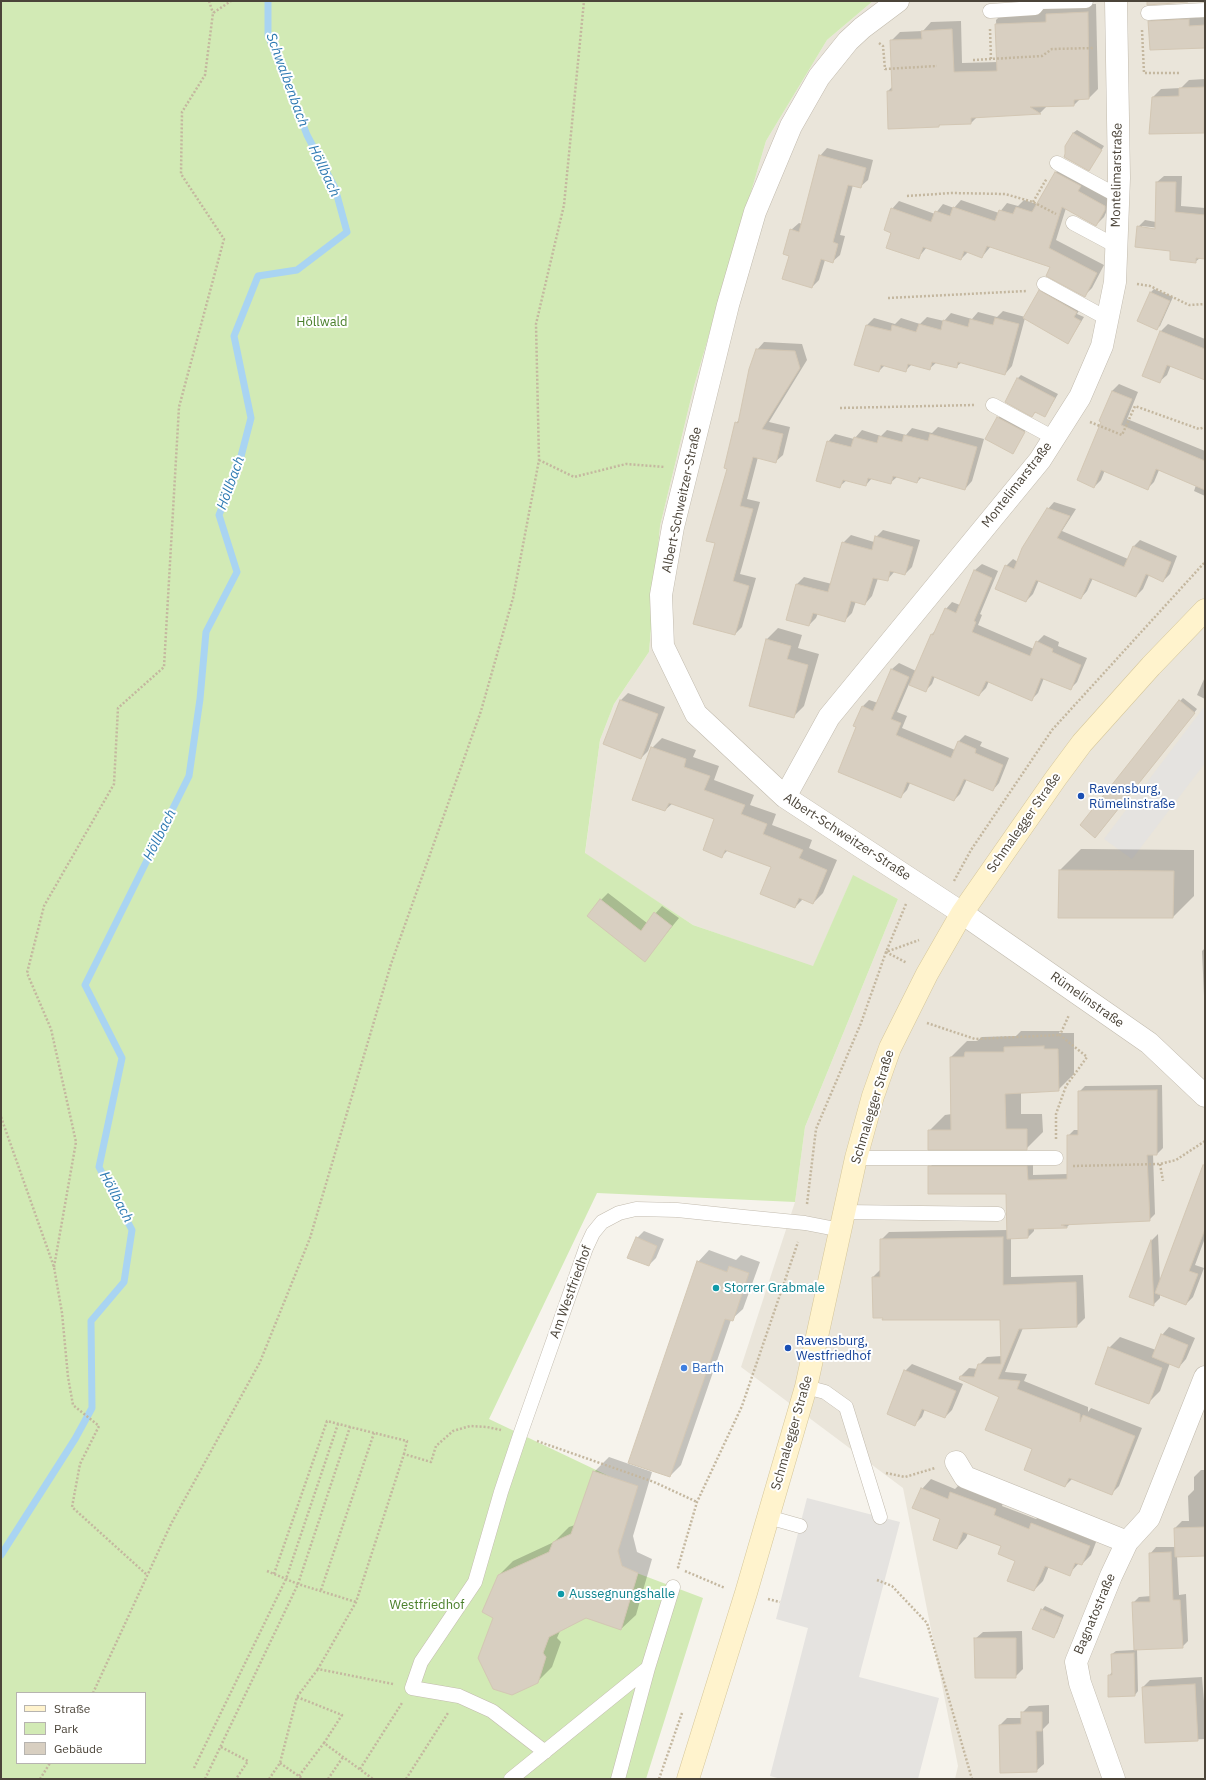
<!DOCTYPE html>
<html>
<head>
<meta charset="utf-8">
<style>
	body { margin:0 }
	#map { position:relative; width:1206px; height:1780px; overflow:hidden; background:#f6f3ec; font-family:"IBM Plex Sans",sans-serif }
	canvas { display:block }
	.frame { position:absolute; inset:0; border:2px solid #4b4439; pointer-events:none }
	.legend { position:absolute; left:16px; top:1692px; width:130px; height:72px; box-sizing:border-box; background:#fff; border:1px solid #b7b4b0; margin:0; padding:5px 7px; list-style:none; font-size:12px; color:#4b4439 }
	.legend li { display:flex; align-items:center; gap:8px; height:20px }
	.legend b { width:20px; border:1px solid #b7b4b0 }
</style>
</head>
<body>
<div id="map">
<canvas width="1206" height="1780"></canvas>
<div class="frame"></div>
<ul class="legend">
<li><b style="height:5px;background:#fff3cd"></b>Straße</li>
<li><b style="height:11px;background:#d2eab5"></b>Park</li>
<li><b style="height:11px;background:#d8cfc1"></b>Gebäude</li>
</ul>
</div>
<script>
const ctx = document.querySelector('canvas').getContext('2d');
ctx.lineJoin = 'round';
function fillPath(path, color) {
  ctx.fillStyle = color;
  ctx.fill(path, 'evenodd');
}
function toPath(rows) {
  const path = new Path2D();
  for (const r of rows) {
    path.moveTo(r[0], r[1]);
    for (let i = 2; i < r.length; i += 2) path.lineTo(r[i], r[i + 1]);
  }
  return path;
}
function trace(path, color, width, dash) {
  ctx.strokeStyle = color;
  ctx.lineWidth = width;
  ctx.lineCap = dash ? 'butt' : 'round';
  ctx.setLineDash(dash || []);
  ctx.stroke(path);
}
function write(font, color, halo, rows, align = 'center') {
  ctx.font = font + ' "IBM Plex Sans",sans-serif';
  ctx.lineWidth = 4;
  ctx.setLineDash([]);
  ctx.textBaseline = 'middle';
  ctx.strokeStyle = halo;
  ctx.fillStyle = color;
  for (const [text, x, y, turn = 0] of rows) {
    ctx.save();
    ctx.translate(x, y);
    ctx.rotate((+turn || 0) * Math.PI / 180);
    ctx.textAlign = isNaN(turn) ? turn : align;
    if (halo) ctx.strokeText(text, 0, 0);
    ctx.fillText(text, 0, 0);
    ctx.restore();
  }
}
fillPath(toPath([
	[873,1,1205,1,1205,1779,955,1779,958,1766,903,1488,741,1367,795,1202,805,1127,898,899,853,876,813,967,693,925,585,854,600,740,614,704,649,652,660,526,694,386,766,141,827,40]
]), '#eae5da');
fillPath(toPath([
	[1,1,873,1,827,40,766,141,694,386,660,526,649,652,614,704,600,740,585,853,693,925,813,966,853,875,898,899,805,1127,795,1202,597,1193,489,1419,636,1489,613,1564,703,1598,646,1779,1,1779],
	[17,1693,145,1693,145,1763,17,1763]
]), '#d2eab5');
fillPath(toPath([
	[1204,707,1205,763,1132,859,1104,839],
	[807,1498,900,1522,859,1677,939,1698,918,1779,781,1779,770,1776,808,1628,776,1619]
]), '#e5e3e0');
fillPath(toPath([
	[1076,4,1096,4,1098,89,1089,98,1081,98,1074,105,1047,106,1040,113,977,117,971,123,941,124,939,126,888,91,893,86,891,41,900,32,923,31,931,22,961,21,962,63,998,62,996,20,1005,11],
	[1197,11,1197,18,1205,17,1205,47,1149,22,1158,13],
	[1205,79,1205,130,1203,132,1153,97,1161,89,1181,88,1189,80],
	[1077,130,1104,146,1089,170,1073,133],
	[827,148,873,160,868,180,860,187,853,185,840,235,845,236,840,255,832,262,825,260,819,280,812,287,790,255,791,230,799,223,802,224,820,156],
	[1063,165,1112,199,1104,217,1096,225,1066,208,1056,240,1104,265,1092,288,1085,295,1052,267,991,246,982,257,968,252,961,259,927,247,918,258,892,232,892,209,899,201,935,214,943,204,954,208,961,200,999,213,1007,203,1018,206,1024,200,1037,204,1056,172],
	[1164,176,1182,176,1181,206,1205,208,1205,258,1200,258,1195,262,1172,250,1138,227,1145,220,1156,222,1157,182],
	[1142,226,1160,228,1160,230,1142,228],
	[1043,288,1080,308,1077,314,1084,317,1068,343,1025,318,1012,366,1005,374,962,362,956,367,937,362,929,369,912,364,905,371,885,365,879,371,856,365,867,325,874,318,895,324,901,318,920,324,927,317,944,321,951,313,972,319,978,312,997,317,1003,311,1025,317],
	[1154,289,1173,297,1160,326,1156,329,1138,320,1151,292],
	[1168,324,1205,339,1205,379,1171,365,1167,375,1159,382,1143,375,1161,331],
	[764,342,802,344,807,360,769,422,790,427,783,455,775,462,758,457,747,499,760,502,740,574,756,578,742,627,735,634,716,542,736,423,740,419,757,350],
	[1021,375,1058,394,1045,416,1036,412,1032,415,1018,378],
	[1119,384,1138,392,1127,419,1205,451,1205,496,1194,491,1196,485,1159,470,1154,482,1148,488,1105,470,1101,480,1094,487,1102,422,1112,391],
	[1001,414,1027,428,1013,453,987,439],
	[938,427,984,439,972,481,965,489,922,477,917,482,897,477,890,483,872,478,866,485,847,480,840,486,828,442,835,434,854,439,862,430,881,436,887,430,906,435,912,428,932,433],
	[1054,502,1076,509,1062,531,1128,559,1133,547,1140,540,1177,556,1170,574,1163,581,1149,575,1143,589,1136,596,1093,578,1087,591,1081,598,1039,580,1033,594,1026,601,1006,566,1013,559,1018,562,1048,509],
	[883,530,920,540,912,567,905,574,895,571,887,580,878,578,872,596,865,604,856,601,852,613,845,620,818,613,816,618,809,625,787,619,797,584,804,577,832,584,843,543,851,535,874,542,876,537],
	[982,564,998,571,980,614,982,615,978,625,1034,649,1037,642,1044,635,1059,642,1058,646,1087,658,1077,682,1070,689,1044,678,1038,693,1031,700,989,681,986,688,979,695,935,676,932,684,925,691,909,684,897,712,907,716,902,728,955,750,958,742,965,735,982,742,980,746,1009,758,999,783,993,790,967,779,960,794,954,800,910,783,907,790,901,796,858,727,854,725,863,706,869,700,878,703,892,669,899,663,916,671,931,635,936,630,946,609,952,602,960,605,975,570],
	[778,628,802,635,798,648,819,654,804,706,793,717,750,705,767,639],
	[1205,677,1205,699,1197,695],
	[628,693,665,707,648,751,641,758,604,744,621,700],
	[1183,698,1197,709,1099,833,1180,701],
	[662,738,696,750,693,757,719,766,714,780,754,795,750,805,776,814,772,825,812,840,809,848,837,860,823,893,813,903,803,899,795,907,772,867,728,850,722,856,715,818,673,803,665,810,652,748],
	[1081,849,1194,850,1194,896,1173,917,1060,870],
	[608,893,647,923,662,906,679,918,645,960,601,900],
	[1205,948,1205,996,1204,996,1202,951],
	[1021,1031,1060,1031,1059,1033,1074,1033,1074,1074,1058,1090,1021,1092,1021,1114,1042,1114,1043,1132,1027,1148,929,1131,945,1115,952,1114,951,1057,967,1041,977,1041,982,1037,1016,1036],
	[1162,1085,1163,1148,1157,1154,1153,1154,1155,1214,1149,1220,1071,1223,1067,1227,1034,1228,1034,1231,1028,1237,1011,1238,1011,1277,1083,1275,1085,1318,1077,1326,1023,1328,1005,1372,1027,1374,1024,1381,1088,1407,1088,1412,1091,1408,1142,1428,1119,1486,1111,1494,1073,1478,1065,1486,1034,1448,1001,1396,961,1376,969,1368,978,1369,979,1365,987,1357,1002,1356,1001,1319,873,1277,881,1269,881,1240,889,1232,1008,1230,1007,1193,930,1167,936,1161,1033,1161,1033,1175,1068,1174,1068,1136,1074,1130,1079,1130,1079,1092,1085,1086],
	[1205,1171,1205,1238,1195,1265,1204,1268,1193,1297,1186,1304,1160,1294,1160,1298,1153,1305,1130,1297,1151,1241,1158,1234,1160,1283],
	[644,1231,664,1239,656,1258,649,1265,637,1238],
	[709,1250,736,1260,741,1255,760,1262,743,1309,731,1320,681,1465,670,1476,698,1262],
	[1169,1327,1195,1338,1186,1359,1179,1367,1170,1363,1160,1391,1149,1402,1109,1348,1120,1337,1156,1350,1162,1335],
	[912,1364,963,1384,952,1410,945,1417,925,1409,922,1417,915,1424,905,1371],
	[1205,1453,1205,1555,1177,1556,1179,1595,1186,1594,1188,1641,1182,1647,1137,1649,1138,1691,1135,1695,1109,1696,1109,1676,1112,1672,1112,1654,1116,1651,1135,1650,1133,1603,1139,1597,1151,1596,1150,1554,1156,1547,1176,1547,1175,1528,1182,1521,1189,1521,1188,1496,1194,1490,1194,1477,1201,1470,1205,1470],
	[609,1457,652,1472,633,1536,637,1552,652,1559,636,1615,621,1629,586,1617,560,1631,557,1638,561,1642,552,1667,537,1682,494,1618,498,1576,513,1561,554,1542,569,1527,575,1525,594,1472],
	[931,1479,955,1489,960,1484,1004,1500,1002,1506,1036,1519,1041,1514,1098,1537,1091,1555,1082,1564,1079,1563,1069,1574,1049,1566,1043,1581,1034,1590,1017,1560,1002,1546,968,1533,966,1538,957,1548,942,1518,922,1489],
	[1045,1606,1064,1615,1057,1633,1053,1636,1042,1610],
	[1022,1631,1023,1669,1015,1677,975,1639,983,1632],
	[1202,1677,1204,1701,1205,1701,1205,1739,1146,1742,1143,1687,1150,1680],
	[1049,1705,1049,1723,1043,1729,1044,1764,1036,1771,1000,1725,1007,1718,1022,1718,1022,1713,1029,1706]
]), '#0003');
trace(toPath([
	[1,1555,75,1439,92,1408,91,1321,124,1282,132,1230,99,1167,122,1058,85,985,189,776,200,699,206,632,237,572,219,515,239,464,251,418,234,336,258,276,297,270,347,232,335,188,307,135,268,35,268,1]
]), '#a9d4f2', 7);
const building = toPath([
	[1147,1,1188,1,1188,2,1147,5,1147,1],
	[1088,12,1089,99,1074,100,1074,106,1030,107,1041,114,971,118,971,124,939,125,939,127,888,129,887,91,892,91,890,40,922,39,921,31,952,29,954,72,997,71,995,24,1046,22,1046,14,1088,12],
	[1189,19,1189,26,1205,25,1205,48,1150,50,1148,21,1189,19],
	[1205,87,1204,133,1149,134,1152,97,1179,96,1179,88,1205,87],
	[1073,133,1102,150,1089,171,1064,157,1065,154,1065,146,1073,133],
	[819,155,866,168,861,188,848,185,833,242,838,244,833,263,821,259,812,288,782,279,789,256,783,254,790,229,799,232,819,155],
	[1055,172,1081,186,1078,191,1105,206,1105,210,1096,226,1062,207,1049,248,1097,273,1085,297,1046,276,1050,267,987,246,982,258,964,251,961,260,923,247,919,259,886,248,891,233,884,230,891,208,931,222,935,211,950,216,953,207,995,221,999,210,1013,214,1016,207,1032,212,1055,172],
	[1156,182,1176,182,1175,212,1205,215,1205,259,1196,258,1196,263,1170,260,1170,251,1135,247,1137,226,1155,229,1156,182],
	[1039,290,1077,312,1074,317,1081,321,1068,344,1023,318,1039,290],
	[1150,292,1170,301,1157,330,1137,321,1150,292],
	[995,318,1019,324,1005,375,958,362,957,368,932,362,930,370,908,364,906,372,881,365,879,372,854,365,866,325,891,331,892,325,916,332,919,324,941,330,943,320,968,327,970,319,993,325,995,318],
	[1160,331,1205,349,1205,380,1167,365,1160,383,1142,376,1160,331],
	[756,349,795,351,800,368,762,429,783,434,776,463,753,457,740,506,753,509,733,581,749,586,735,635,693,624,715,543,706,541,727,469,724,468,735,422,738,423,749,369,756,349],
	[1017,378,1055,398,1045,417,1035,412,1032,417,1005,402,1017,378],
	[1112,391,1132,399,1121,425,1205,461,1205,490,1156,469,1148,490,1101,470,1094,488,1077,480,1101,422,1099,421,1112,391],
	[997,417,1025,432,1013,454,985,439,997,417],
	[930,434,977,447,965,490,919,477,917,483,893,476,891,484,868,478,866,486,843,480,840,488,816,481,827,441,851,447,854,437,877,443,879,436,902,442,904,435,928,441,930,434],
	[1047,508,1070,516,1057,538,1124,567,1133,546,1171,562,1163,582,1146,574,1136,597,1090,578,1081,599,1036,580,1026,602,995,589,1005,565,1014,569,1022,548,1047,508],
	[875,536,913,547,905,575,890,571,888,581,873,578,865,605,851,601,845,622,813,613,809,626,786,620,796,584,828,592,842,542,872,550,875,536],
	[974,570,992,578,974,621,976,622,972,632,1030,656,1036,641,1053,649,1052,652,1081,665,1071,690,1041,678,1032,701,986,681,979,696,932,676,926,692,909,685,931,634,933,635,945,608,956,613,974,570],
	[766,639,791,646,787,659,808,665,794,718,749,706,766,639],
	[891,669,909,677,891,719,901,723,896,735,951,758,958,741,976,749,975,753,1003,765,993,791,964,779,954,801,907,782,901,798,838,772,856,727,853,726,862,706,873,711,891,669],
	[620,700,658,714,641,759,603,744,620,700],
	[1179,700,1195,713,1095,838,1080,825,1179,700],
	[651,747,686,759,684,767,710,776,704,790,745,805,741,814,767,824,763,834,803,850,799,858,827,870,813,904,799,898,795,908,760,894,771,867,725,850,722,858,703,850,714,819,669,803,665,811,632,800,651,747],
	[1059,870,1174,871,1173,918,1058,918,1059,870],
	[600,899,641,931,654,912,672,926,645,962,587,916,600,899],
	[1044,1046,1044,1049,1058,1049,1059,1091,1005,1094,1006,1129,1027,1129,1027,1150,928,1150,928,1130,951,1130,950,1057,964,1057,965,1052,1004,1052,1004,1047,1044,1046],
	[1157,1090,1157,1155,1147,1155,1150,1221,1061,1225,1067,1227,1067,1228,1028,1229,1028,1238,1007,1239,1006,1194,928,1194,928,1166,1027,1166,1028,1180,1067,1179,1067,1135,1078,1135,1078,1091,1157,1090],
	[1203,1165,1205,1165,1205,1229,1189,1271,1198,1274,1186,1305,1155,1293,1203,1165],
	[636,1237,657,1246,649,1266,627,1258,636,1237],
	[1003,1237,1003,1285,1076,1282,1077,1327,1019,1329,998,1379,1020,1381,1017,1389,1080,1414,1080,1422,1083,1415,1135,1436,1112,1495,1069,1478,1065,1487,1024,1470,1032,1449,985,1430,999,1397,959,1379,960,1376,974,1377,978,1364,1001,1364,1000,1320,882,1320,883,1318,873,1318,872,1277,880,1277,880,1239,1003,1237],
	[1151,1240,1154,1306,1129,1297,1151,1240],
	[697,1261,727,1272,729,1266,749,1273,733,1321,725,1319,670,1477,628,1463,697,1261],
	[1161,1334,1188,1345,1179,1368,1152,1357,1161,1334],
	[1108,1347,1162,1368,1149,1404,1095,1384,1108,1347],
	[904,1370,956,1391,945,1418,922,1409,915,1426,887,1414,904,1370],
	[593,1471,638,1486,618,1551,622,1566,638,1573,621,1630,586,1618,549,1637,543,1653,546,1657,538,1683,512,1695,493,1689,478,1658,493,1618,482,1612,498,1575,549,1552,553,1542,571,1534,593,1471],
	[921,1488,948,1499,950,1492,996,1509,994,1515,1029,1529,1031,1523,1090,1546,1082,1565,1075,1563,1070,1576,1045,1566,1034,1591,1007,1581,1015,1561,998,1554,1001,1546,963,1532,957,1549,933,1540,940,1519,912,1508,921,1488],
	[1205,1527,1205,1556,1175,1557,1174,1528,1205,1527],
	[1171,1552,1173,1600,1180,1600,1183,1648,1134,1650,1132,1602,1150,1602,1149,1553,1171,1552],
	[1041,1609,1062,1618,1054,1638,1032,1629,1041,1609],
	[974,1638,1016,1638,1016,1678,975,1678,974,1638],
	[1134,1653,1135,1696,1108,1697,1108,1675,1112,1675,1111,1654,1134,1653],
	[1195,1684,1198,1741,1145,1743,1142,1687,1195,1684],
	[1021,1712,1042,1712,1042,1731,1036,1731,1037,1772,1000,1773,999,1725,1021,1724,1021,1712]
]);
fillPath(building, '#d8cfc1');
trace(building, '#d3c7b4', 1);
const lane = toPath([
	[990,11,1035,8,1040,2,1086,1],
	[1148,13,1205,10],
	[1057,163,1118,196],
	[1073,223,1116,246],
	[1044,284,1108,319],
	[993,405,1054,438],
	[856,1158,1056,1158],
	[844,1212,998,1214],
	[806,1387,825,1392,846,1407,880,1517],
	[768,1517,800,1526],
	[545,1752,492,1711,459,1696,412,1688,421,1662,475,1582,501,1492,520,1435,586,1248,593,1233,602,1222,619,1213,636,1209,677,1210,744,1217,805,1223,841,1230],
	[511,1779,648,1668],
	[618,1779,648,1668,673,1587]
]);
const street = toPath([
	[898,1,862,28,848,41,819,77,791,126,755,212,728,305,673,527,661,595,663,646,696,714,785,797,962,913,1149,1043,1205,1096],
	[785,797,829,717,1040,460,1080,397,1102,346,1115,282,1119,178,1116,1],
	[956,1462,965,1477,1127,1542,1149,1518,1205,1377],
	[1114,1779,1080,1683,1076,1662,1111,1576,1127,1542]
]);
const secondary = toPath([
	[688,1779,746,1593,806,1387,856,1158,873,1096,890,1048,927,974,962,913,1056,778,1082,743,1151,666,1205,610]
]);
trace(lane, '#c2bbae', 15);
trace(street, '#c2bbae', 23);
trace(secondary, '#d6c79b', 23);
trace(toPath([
	[209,1,213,13],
	[990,29,991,59],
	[1142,30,1144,73,1180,73],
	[879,43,883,46,885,69,937,66],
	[973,60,1042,56,1052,49,1094,48],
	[907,196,952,193,1005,194,1033,202,1056,214],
	[1033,202,1047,178],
	[1137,284,1150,286,1189,305,1205,304],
	[888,298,1027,291],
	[840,408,974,405],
	[1090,422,1122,435,1135,406,1199,429,1205,427],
	[539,460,574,477,626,464,665,467],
	[954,881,971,850,1052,730,1205,562],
	[906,904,886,952,907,963],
	[927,1023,975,1039,1060,1035],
	[1,1117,54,1267,62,1313,68,1377,73,1405,99,1426,80,1464,72,1507,146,1574],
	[1056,1139,1056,1114,1066,1086,1087,1057,1060,1035,1069,1015],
	[1160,1164,1163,1181],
	[1073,1166,1160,1164,1176,1160,1205,1141],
	[807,1204,816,1129,861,1023,886,952,919,940],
	[54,1267,76,1142,51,1029,27,973,44,906,114,784,118,708,164,667,179,407,224,239,181,174,182,112,205,75,213,13,231,1],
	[537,1441,654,1482,697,1502],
	[886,1473,905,1477,935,1468],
	[679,1568,678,1567,697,1502,742,1406,798,1242],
	[267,1571,298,1584,356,1602],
	[685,1571,725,1588],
	[274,1574,327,1421,350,1427],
	[877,1580,892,1586,927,1623,972,1779],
	[321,1590,374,1433],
	[768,1599,780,1602],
	[393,1684,318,1669,356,1602,404,1454,431,1462,436,1446,453,1431,470,1426,487,1427,501,1430],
	[93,1693,171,1524,260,1362,310,1238,391,964,481,711,513,598,539,460,536,324,564,205,584,1],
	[297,1697,342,1715,324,1743,373,1779],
	[221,1747,248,1761,236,1779],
	[280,1763,303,1779],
	[194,1768,286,1579,338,1424],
	[360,1769,402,1703],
	[299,1776,324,1743],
	[40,1779,50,1763],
	[205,1779,298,1584,350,1427,407,1441,404,1454],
	[269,1779,280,1763,297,1697,318,1669],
	[328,1779,343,1757],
	[406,1779,448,1713],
	[659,1779,682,1713]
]), '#c4b79f', 2.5, [2, 2]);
trace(lane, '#fff', 14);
trace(street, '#fff', 22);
trace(secondary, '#fff3cd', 22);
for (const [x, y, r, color] of [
	[1081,796,4,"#1a4fb4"],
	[716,1288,4,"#0f9aa8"],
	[788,1348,4,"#1a4fb4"],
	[684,1368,4,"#3f7fe0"],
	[561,1594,4,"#0f9aa8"]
]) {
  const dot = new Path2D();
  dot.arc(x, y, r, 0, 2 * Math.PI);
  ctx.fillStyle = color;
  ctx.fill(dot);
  trace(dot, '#fff', 1.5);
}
write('13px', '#4b4439', '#fff', [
	["Montelimarstraße",1117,175,-89],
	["Montelimarstraße",1017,485,-52],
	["Albert-Schweitzer-Straße",682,500,-78],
	["Schmalegger Straße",1024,823,-55],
	["Albert-Schweitzer-Straße",847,837,33],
	["Rümelinstraße",1087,1000,35],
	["Schmalegger Straße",873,1107,-73],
	["Am Westfriedhof",571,1292,-70],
	["Schmalegger Straße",792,1433,-74],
	["Bagnatostraße",1095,1614,-67]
]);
write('13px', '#4a7f2a', '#fff', [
	["Höllwald",322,322],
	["Westfriedhof",427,1605]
]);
write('13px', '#164399', '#fff', [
	["Ravensburg,",1089,789],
	["Rümelinstraße",1089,804],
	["Ravensburg,",796,1341],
	["Westfriedhof",796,1356]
], 'left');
write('13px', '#0d838f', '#fff', [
	["Storrer Grabmale",724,1288],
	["Aussegnungshalle",569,1594]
], 'left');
write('13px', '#366cbe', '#fff', [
	["Barth",692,1368]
], 'left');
write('italic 14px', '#2e7ab2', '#fff', [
	["Schwalbenbach",287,80,70],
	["Höllbach",324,171,65],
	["Höllbach",231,483,-70],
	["Höllbach",160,835,-63],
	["Höllbach",116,1197,62]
]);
</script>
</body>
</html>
